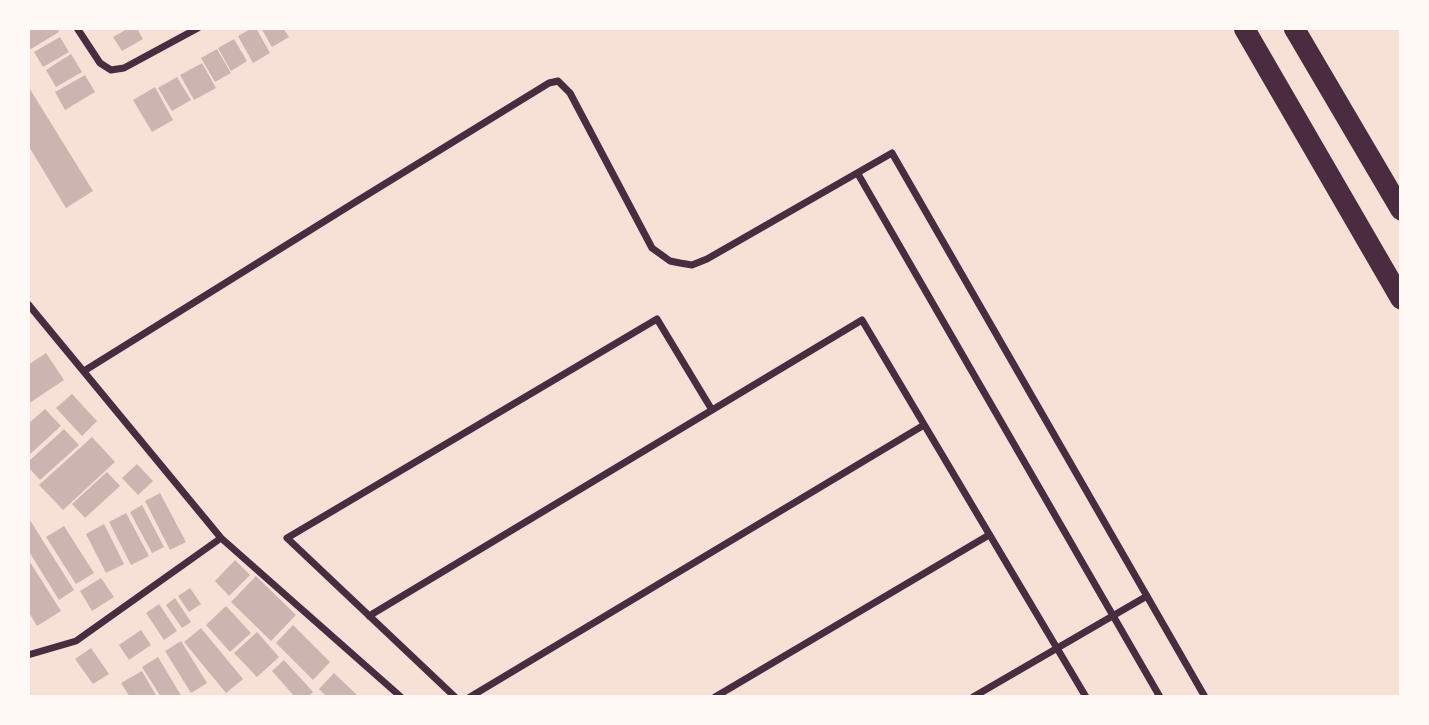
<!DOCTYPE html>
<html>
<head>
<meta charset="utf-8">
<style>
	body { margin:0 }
	#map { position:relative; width:1429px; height:725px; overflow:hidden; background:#f7e1d7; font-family:"Source Serif 4",serif }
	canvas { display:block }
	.frame { position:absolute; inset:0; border:30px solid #fffaf5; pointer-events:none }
</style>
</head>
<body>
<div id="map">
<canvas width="1429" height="725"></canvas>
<div class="frame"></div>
</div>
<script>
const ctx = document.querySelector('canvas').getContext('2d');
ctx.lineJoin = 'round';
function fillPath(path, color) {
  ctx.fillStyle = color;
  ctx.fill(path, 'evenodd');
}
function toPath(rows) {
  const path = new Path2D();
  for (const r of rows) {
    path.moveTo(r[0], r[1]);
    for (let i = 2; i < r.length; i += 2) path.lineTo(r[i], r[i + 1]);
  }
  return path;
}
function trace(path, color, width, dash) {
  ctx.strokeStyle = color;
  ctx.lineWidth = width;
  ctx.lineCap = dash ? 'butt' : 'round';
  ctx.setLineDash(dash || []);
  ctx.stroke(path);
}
fillPath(toPath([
	[28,28,57,28,59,32,31,49,28,44],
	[129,28,137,28,143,39,122,51,113,37],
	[252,28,256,28,270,53,253,63,238,36],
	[261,28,283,28,289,37,272,47],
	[60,37,69,52,43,67,34,52],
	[234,39,247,61,231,71,218,48],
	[217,49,231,73,215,82,201,58],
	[71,54,82,72,56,87,46,70],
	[202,63,216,88,194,100,180,75],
	[85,75,95,92,65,110,55,92],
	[177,77,191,100,172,111,158,88],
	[28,86,93,191,66,208,28,145],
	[155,87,173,120,152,132,133,100],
	[46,353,64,380,28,404,28,365],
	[72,394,97,421,82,436,56,408],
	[45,409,61,426,28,456,28,424],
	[64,429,79,445,40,480,28,467,28,462],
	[92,437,115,462,63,510,39,485],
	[137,464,153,481,138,495,122,478],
	[107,472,120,486,85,518,72,504],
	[160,493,186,542,170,550,145,501],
	[142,505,164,547,152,553,130,512],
	[126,513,149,556,131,565,109,522],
	[28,517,74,590,59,600,28,550],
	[104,524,124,564,106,573,86,534],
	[64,526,94,573,76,584,46,537],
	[28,559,61,611,37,626,28,611],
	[235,560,250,575,229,596,215,581],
	[256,576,296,615,271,641,231,602],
	[101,578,114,597,92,611,80,591],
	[190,588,201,604,189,612,178,596],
	[175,598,191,622,182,628,166,605],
	[159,604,177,631,164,640,146,613],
	[226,606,251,633,230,652,206,625],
	[293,625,330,662,313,680,276,643],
	[201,628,243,679,226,693,184,642],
	[141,630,151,645,129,660,119,645],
	[257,632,279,657,257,677,234,653],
	[181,641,207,683,191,693,165,651],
	[91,648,109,674,93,684,75,659],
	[158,657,182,697,161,697,142,667],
	[284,660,313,692,308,697,295,697,272,671],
	[142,671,157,697,130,697,121,683],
	[334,673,359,697,327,697,319,689]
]), '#ccb4b1');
trace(toPath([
	[77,28,100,63,111,70,124,68,198,28],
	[858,174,1160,697],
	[28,304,221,538,76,641,28,655],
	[84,371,357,201,549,83,558,81,570,93,652,248,670,261,680,263,692,265,707,259,892,153,1205,697],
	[221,538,401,697],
	[369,616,862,320,1086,697],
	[455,697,287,538,657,319,712,410],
	[470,697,924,425],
	[715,697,989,535],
	[973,697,1147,596]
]), '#4a2c40', 7);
trace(toPath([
	[1244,28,1401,299],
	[1294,28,1401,210]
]), '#4a2c40', 21);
</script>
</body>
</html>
